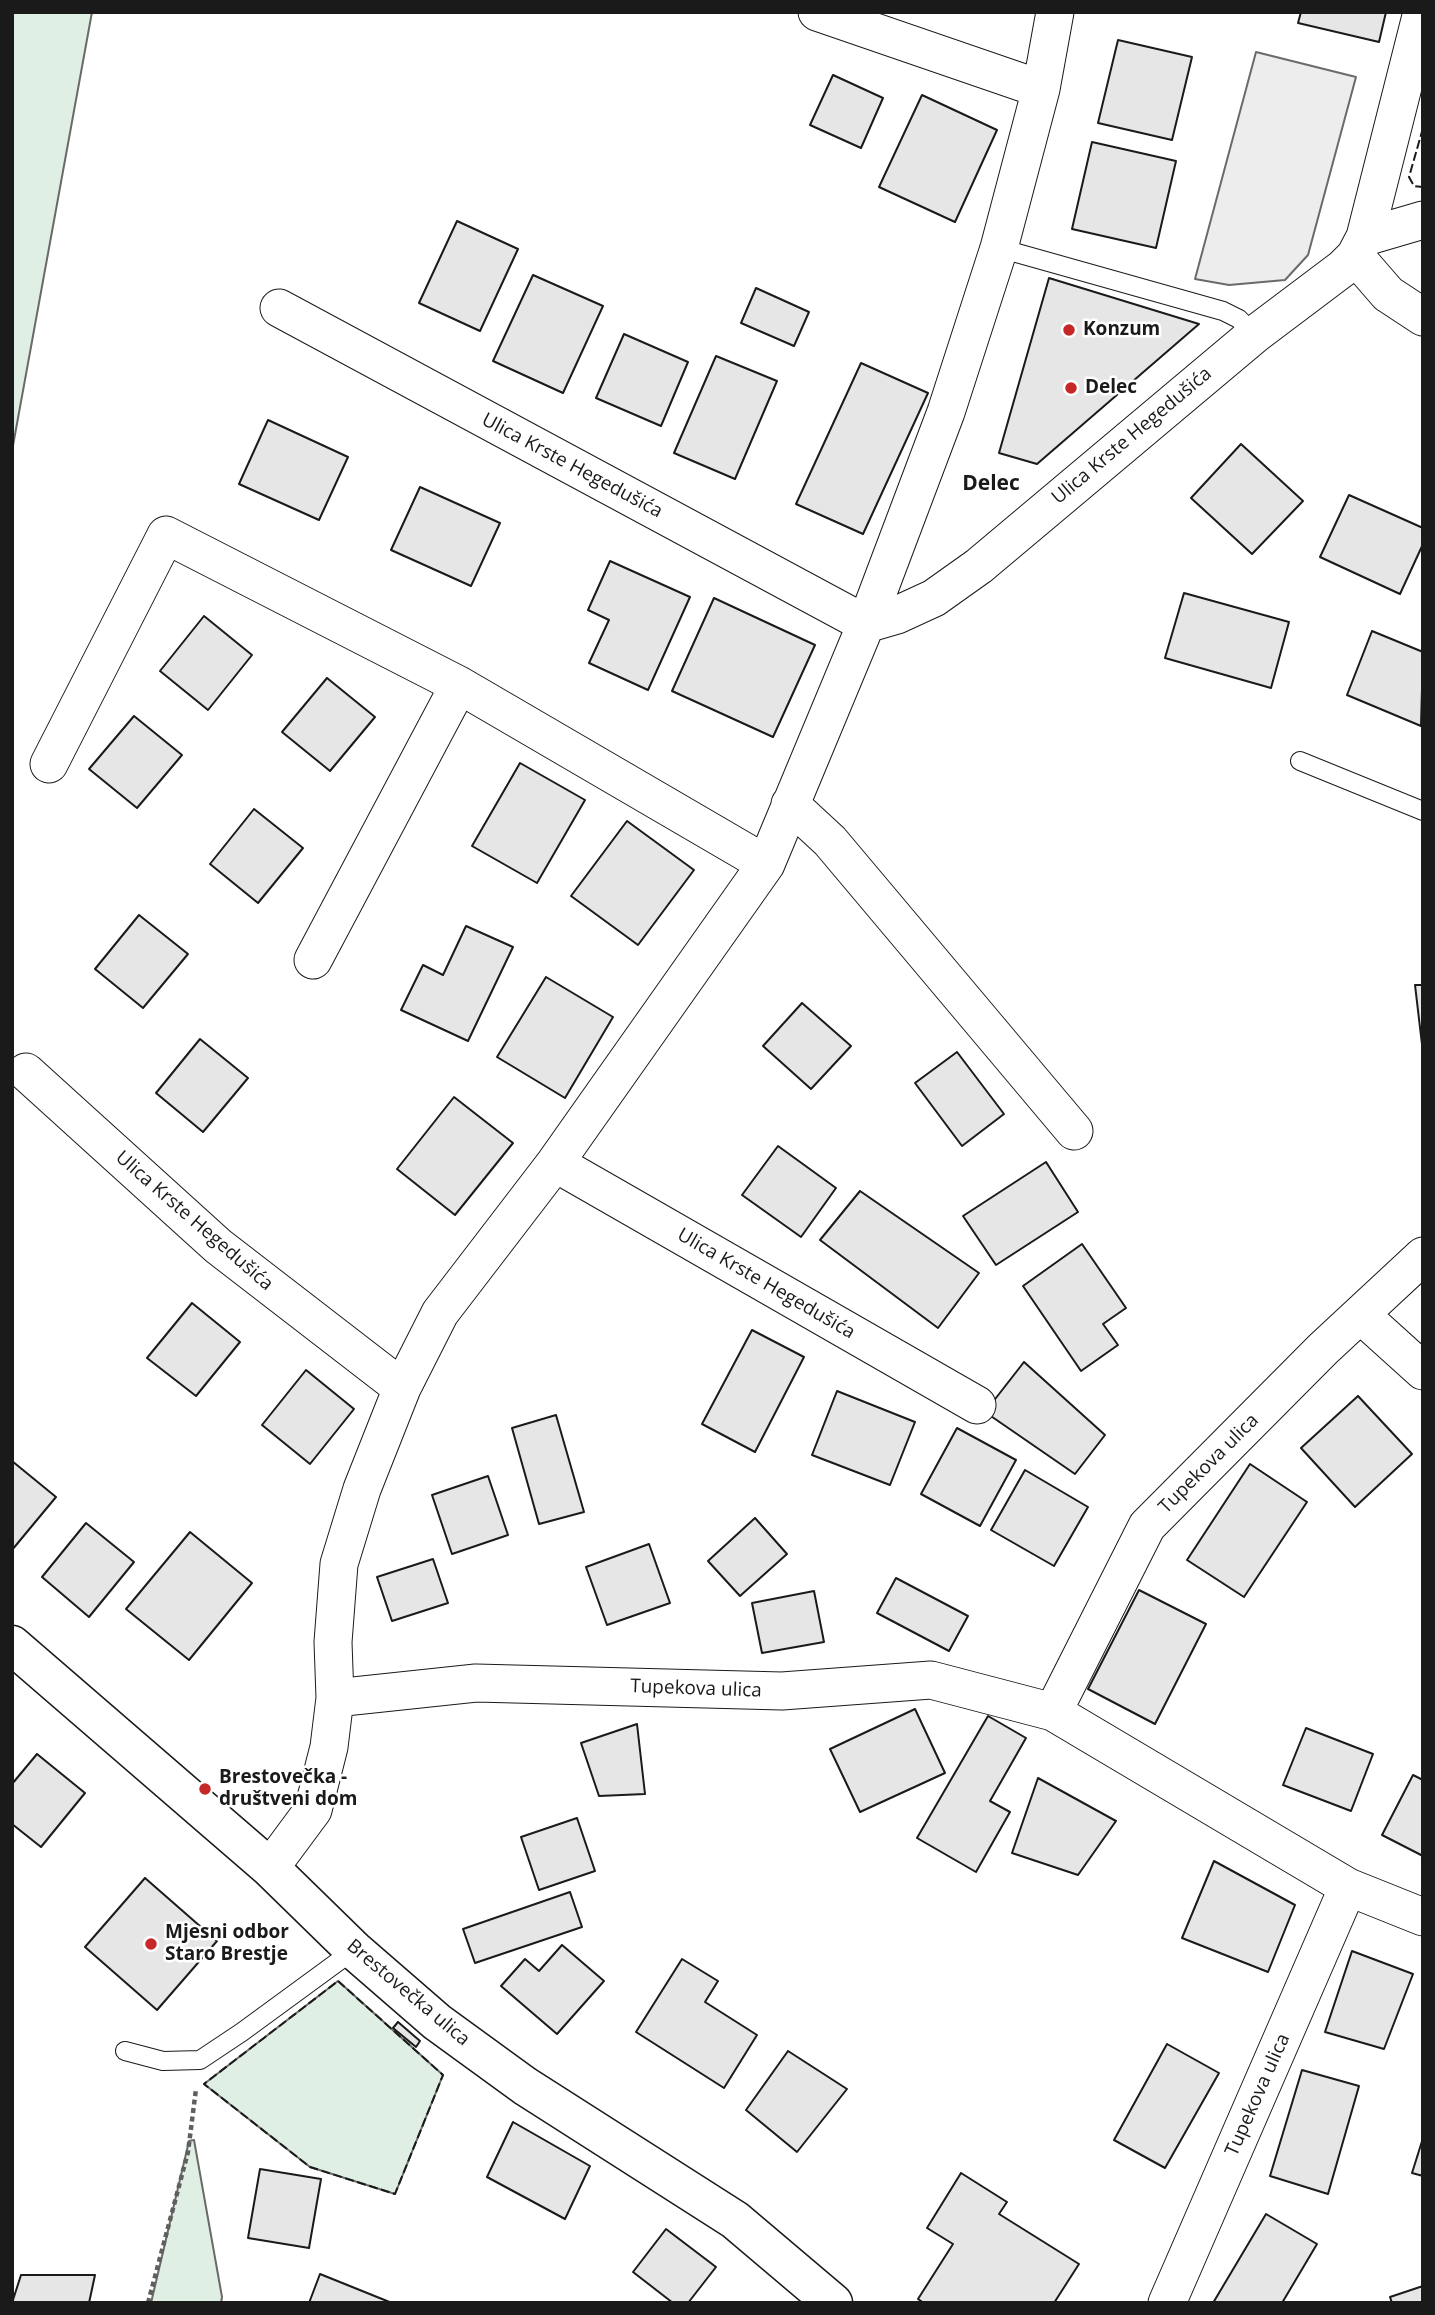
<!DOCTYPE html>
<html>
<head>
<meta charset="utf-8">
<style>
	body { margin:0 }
	#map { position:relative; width:1435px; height:2315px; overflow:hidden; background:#fff; font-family:"Open Sans",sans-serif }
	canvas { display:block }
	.frame { position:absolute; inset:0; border:14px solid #1a1a1a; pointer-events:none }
</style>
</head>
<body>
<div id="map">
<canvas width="1435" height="2315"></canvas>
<div class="frame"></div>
</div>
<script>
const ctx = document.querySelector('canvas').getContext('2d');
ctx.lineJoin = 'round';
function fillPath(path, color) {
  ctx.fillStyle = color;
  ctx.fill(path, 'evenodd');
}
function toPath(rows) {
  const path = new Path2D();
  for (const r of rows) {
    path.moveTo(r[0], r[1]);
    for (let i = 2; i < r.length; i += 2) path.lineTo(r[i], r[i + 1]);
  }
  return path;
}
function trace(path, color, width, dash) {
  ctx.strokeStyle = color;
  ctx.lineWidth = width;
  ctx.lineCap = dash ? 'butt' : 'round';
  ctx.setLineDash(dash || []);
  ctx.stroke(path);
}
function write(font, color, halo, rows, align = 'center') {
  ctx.font = font + ' "Open Sans",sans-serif';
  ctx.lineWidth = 5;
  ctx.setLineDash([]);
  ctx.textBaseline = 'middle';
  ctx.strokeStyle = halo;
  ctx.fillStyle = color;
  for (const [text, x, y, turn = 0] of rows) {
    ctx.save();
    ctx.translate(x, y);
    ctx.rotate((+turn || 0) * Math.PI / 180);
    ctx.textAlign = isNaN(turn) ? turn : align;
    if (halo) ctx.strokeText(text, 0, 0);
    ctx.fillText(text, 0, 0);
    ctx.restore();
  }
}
const green = toPath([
	[12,12,92,12,12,451,12,12],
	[338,1981,443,2075,395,2194,310,2167,204,2084,338,1981],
	[194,2140,222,2297,221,2303,151,2303,189,2141,194,2140]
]);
fillPath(green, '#e0efe3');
trace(green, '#6a6a6a', 2);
const parking = toPath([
	[1256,52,1356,77,1308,255,1285,280,1229,285,1195,279,1256,52]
]);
fillPath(parking, '#ededed');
trace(parking, '#6a6a6a', 2);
const building = toPath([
	[1301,12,1386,12,1379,42,1298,23,1301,12],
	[1118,40,1192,57,1172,140,1098,123,1118,40],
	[833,75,883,98,861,148,810,125,833,75],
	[922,95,997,130,955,222,879,187,922,95],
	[1092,142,1176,161,1156,248,1072,229,1092,142],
	[457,221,518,249,480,331,419,303,457,221],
	[533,275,603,306,563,393,493,361,533,275],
	[1049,278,1199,324,1037,464,999,453,1049,278],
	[756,288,809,312,794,346,741,323,756,288],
	[624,334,688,362,661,426,596,398,624,334],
	[716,356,777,381,735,479,674,453,716,356],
	[861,363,928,393,863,534,796,504,861,363],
	[268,420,348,457,319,520,239,484,268,420],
	[1241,444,1303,501,1252,554,1191,498,1241,444],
	[420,487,500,523,471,586,391,550,420,487],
	[1349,495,1423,528,1423,544,1400,594,1320,557,1349,495],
	[610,561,690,597,648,690,589,663,609,620,588,610,610,561],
	[1184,593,1289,622,1271,688,1165,658,1184,593],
	[714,598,815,645,773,737,672,691,714,598],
	[204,616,252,655,208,710,160,671,204,616],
	[1372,631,1423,652,1421,726,1347,695,1372,631],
	[327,678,375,717,330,771,282,732,327,678],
	[134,716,182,755,137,808,89,769,134,716],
	[520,763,585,800,537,883,472,846,520,763],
	[254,809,303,848,258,903,210,864,254,809],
	[627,821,694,870,638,945,571,896,627,821],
	[139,915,188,954,143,1008,95,969,139,915],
	[466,926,513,947,468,1041,401,1010,423,965,443,975,466,926],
	[546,977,613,1017,565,1098,497,1057,546,977],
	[1415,985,1423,985,1423,1053,1415,985],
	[802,1003,851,1046,811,1089,763,1046,802,1003],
	[200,1039,248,1078,203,1132,156,1093,200,1039],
	[957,1052,1004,1114,962,1146,915,1083,957,1052],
	[454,1097,513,1143,455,1215,397,1169,454,1097],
	[778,1146,836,1188,801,1237,742,1195,778,1146],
	[1046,1162,1078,1212,996,1265,963,1216,1046,1162],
	[860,1191,979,1273,938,1328,820,1240,860,1191],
	[1082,1244,1126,1308,1103,1324,1118,1345,1081,1371,1023,1286,1082,1244],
	[192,1303,240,1342,196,1396,147,1358,192,1303],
	[752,1330,804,1357,755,1452,702,1424,752,1330],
	[1024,1362,1105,1435,1075,1474,985,1412,1024,1362],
	[306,1370,354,1409,310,1464,262,1425,306,1370],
	[837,1391,915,1422,890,1485,812,1455,837,1391],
	[1358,1396,1412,1454,1355,1507,1301,1448,1358,1396],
	[556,1415,584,1512,539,1524,512,1428,556,1415],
	[957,1428,1016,1460,980,1526,921,1494,957,1428],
	[12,1461,56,1497,12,1550,12,1461],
	[1250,1464,1307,1502,1244,1597,1187,1560,1250,1464],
	[1025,1470,1088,1507,1054,1566,991,1530,1025,1470],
	[488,1476,508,1535,452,1554,432,1495,488,1476],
	[755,1518,787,1554,740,1596,708,1561,755,1518],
	[86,1523,134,1562,89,1617,42,1577,86,1523],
	[190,1532,252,1583,189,1660,126,1609,190,1532],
	[649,1544,670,1603,607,1625,586,1567,649,1544],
	[433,1559,448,1603,392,1621,377,1577,433,1559],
	[896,1578,968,1616,949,1651,877,1613,896,1578],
	[1139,1590,1206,1624,1155,1724,1088,1689,1139,1590],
	[814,1591,824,1642,762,1653,752,1603,814,1591],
	[915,1709,945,1773,860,1812,830,1749,915,1709],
	[988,1716,1026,1738,990,1801,1010,1812,976,1872,917,1838,988,1716],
	[637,1724,645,1794,599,1796,581,1743,637,1724],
	[1306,1728,1373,1754,1351,1811,1283,1785,1306,1728],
	[37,1754,85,1793,41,1847,12,1824,12,1784,37,1754],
	[1413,1775,1423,1780,1423,1856,1382,1835,1413,1775],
	[1038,1778,1116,1821,1078,1875,1012,1853,1038,1778],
	[577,1818,595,1871,539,1890,521,1837,577,1818],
	[1214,1861,1295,1905,1268,1972,1182,1938,1214,1861],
	[145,1878,217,1941,157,2010,85,1947,145,1878],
	[570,1892,582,1927,475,1963,463,1929,570,1892],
	[562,1945,604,1981,557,2034,501,1986,525,1959,539,1971,562,1945],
	[1352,1951,1413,1974,1384,2049,1325,2032,1352,1951],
	[682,1959,718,1981,705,2002,757,2035,724,2088,636,2032,682,1959],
	[398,2022,420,2041,416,2047,393,2028,398,2022],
	[1167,2044,1219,2073,1165,2168,1114,2140,1167,2044],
	[788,2051,847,2089,797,2152,746,2110,788,2051],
	[1302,2070,1359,2086,1328,2194,1270,2176,1302,2070],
	[513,2122,590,2166,565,2219,487,2177,513,2122],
	[1423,2138,1423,2176,1412,2173,1423,2138],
	[260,2169,321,2179,309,2248,248,2238,260,2169],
	[961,2173,1007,2202,999,2214,1079,2264,1054,2303,924,2303,918,2299,953,2244,927,2228,961,2173],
	[1266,2214,1317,2244,1282,2303,1213,2303,1266,2214],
	[666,2229,716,2267,688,2303,673,2303,633,2272,666,2229],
	[320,2274,392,2303,309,2303,320,2274],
	[21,2275,95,2275,89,2303,12,2303,21,2275],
	[1423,2286,1423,2303,1392,2303,1390,2297,1423,2286]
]);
fillPath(building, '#e6e6e6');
trace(building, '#1a1a1a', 2);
const service = toPath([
	[999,248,1223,311,1239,319,1254,335],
	[1300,761,1423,811],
	[125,2051,163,2061,200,2060,242,2032,354,1950]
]);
const minor = toPath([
	[817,12,1041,89],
	[1365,237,1423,220],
	[1355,256,1388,294,1423,317],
	[279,308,866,624,897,615,934,598,979,566,1254,335,1343,268,1355,256,1365,237,1422,12],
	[49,764,166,535,459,685,766,864],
	[790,804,830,841,1074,1131],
	[313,960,459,685],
	[26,1072,218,1246,402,1388],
	[555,1163,977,1405],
	[1361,1315,1423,1371],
	[335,1698,476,1683,782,1691,931,1680,1053,1712,1348,1887,1423,1917],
	[1053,1712,1147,1526,1323,1349,1423,1256],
	[270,1868,313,1810,329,1747,335,1698,333,1642,339,1564,362,1489,402,1388,440,1313,555,1163,766,864,866,624,946,412,999,248,1041,89,1055,12],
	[1167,2303,1348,1887]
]);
const tertiary = toPath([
	[12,1645,270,1868,354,1950,437,2022,525,2086,735,2220,833,2303]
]);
trace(service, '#1a1a1a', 20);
trace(minor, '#1a1a1a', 39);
trace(tertiary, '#1a1a1a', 41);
trace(toPath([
	[148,2303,188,2152,196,2089]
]), '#5f5f5f', 4.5, [5, 3.5]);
trace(service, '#fff', 18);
trace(minor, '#fff', 37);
trace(tertiary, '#fff', 38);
trace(toPath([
	[1423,128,1409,177,1414,186,1423,187],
	[338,1981,443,2075,395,2194,310,2167,204,2084,338,1981]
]), '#1a1a1a', 2, [9, 3.5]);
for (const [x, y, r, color] of [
	[1069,330,7,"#c62828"],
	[1071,388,7,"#c62828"],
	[205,1789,7,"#c62828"],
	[151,1944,7,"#c62828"]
]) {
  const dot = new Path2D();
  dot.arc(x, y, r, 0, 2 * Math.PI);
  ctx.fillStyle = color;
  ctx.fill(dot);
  trace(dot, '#fff', 2.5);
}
write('bold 19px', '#1a1a1a', '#fff', [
	["Konzum",1083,330],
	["Delec",1085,388],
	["Brestovečka -",219,1778],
	["društveni dom",219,1800],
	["Mjesni odbor",165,1933],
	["Staro Brestje",165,1955]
], 'left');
write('19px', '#1a1a1a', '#fff', [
	["Ulica Krste Hegedušića",1132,436,-40],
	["Ulica Krste Hegedušića",572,466,28],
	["Ulica Krste Hegedušića",194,1221,41],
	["Ulica Krste Hegedušića",766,1284,30],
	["Tupekova ulica",1209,1464,-45],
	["Tupekova ulica",696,1689,2],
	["Brestovečka ulica",408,1993,40],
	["Tupekova ulica",1258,2095,-66]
]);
write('bold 21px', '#1a1a1a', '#fff', [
	["Delec",991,484]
]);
</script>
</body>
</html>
